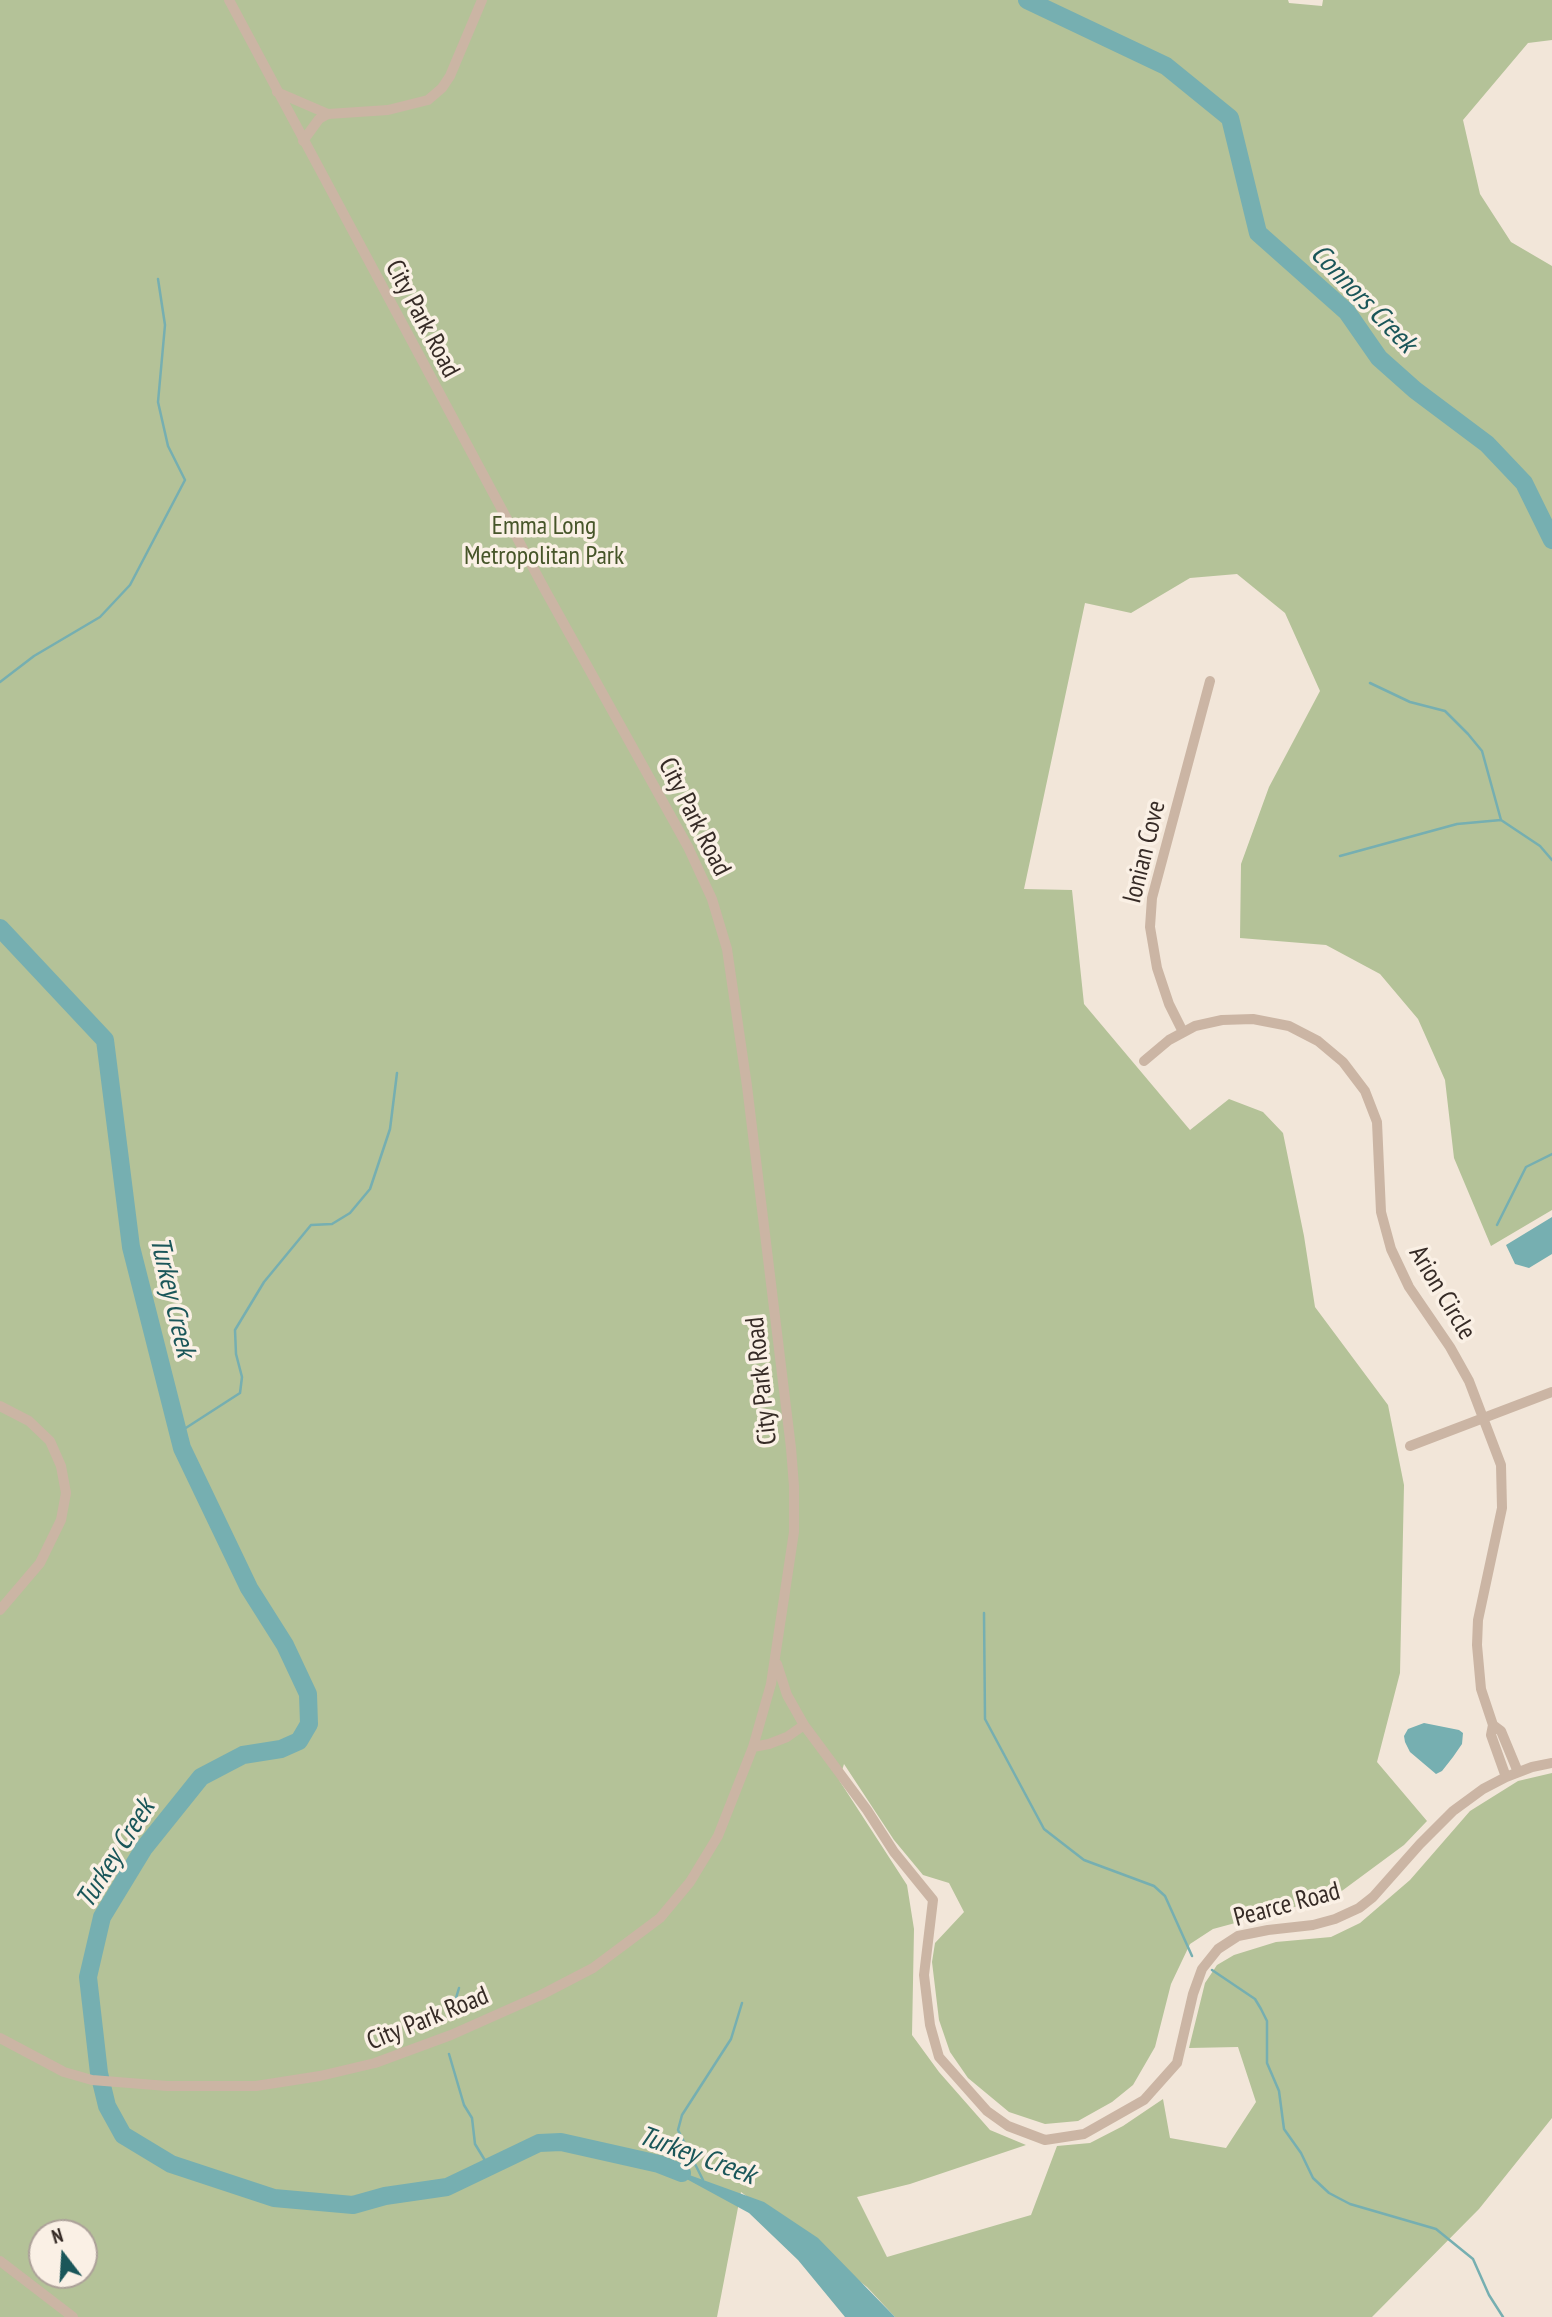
<!DOCTYPE html>
<html>
<head>
<meta charset="utf-8">
<style>
	body { margin:0 }
	#map { position:relative; width:1552px; height:2317px; overflow:hidden; background:#f2e6d9; font-family:"PT Sans Narrow",sans-serif }
	canvas { display:block }
	.north { position:absolute; left:28px; top:2219px; width:70px; height:70px; box-sizing:border-box; background:#faf0e5; border:2px solid #aca199; border-radius:50%; rotate:343deg; font-size:19px; font-weight:700; line-height:28px; text-align:center; color:#362b26 }
	.north::after { content:''; display:block; margin:auto; width:24px; height:32px; background:#1a5659; clip-path:polygon(50% 0,100% 100%,50% 72%,0 100%) }
</style>
</head>
<body>
<div id="map">
<canvas width="1552" height="2317"></canvas>
<div class="north">N</div>
</div>
<script>
const ctx = document.querySelector('canvas').getContext('2d');
ctx.lineJoin = 'round';
function fillPath(path, color) {
  ctx.fillStyle = color;
  ctx.fill(path, 'evenodd');
}
function toPath(rows) {
  const path = new Path2D();
  for (const r of rows) {
    path.moveTo(r[0], r[1]);
    for (let i = 2; i < r.length; i += 2) path.lineTo(r[i], r[i + 1]);
  }
  return path;
}
function trace(path, color, width, dash) {
  ctx.strokeStyle = color;
  ctx.lineWidth = width;
  ctx.lineCap = dash ? 'butt' : 'round';
  ctx.setLineDash(dash || []);
  ctx.stroke(path);
}
function write(font, color, halo, rows, align = 'center') {
  ctx.font = font + ' "PT Sans Narrow",sans-serif';
  ctx.lineWidth = 7;
  ctx.setLineDash([]);
  ctx.textBaseline = 'middle';
  ctx.strokeStyle = halo;
  ctx.fillStyle = color;
  for (const [text, x, y, turn = 0] of rows) {
    ctx.save();
    ctx.translate(x, y);
    ctx.rotate((+turn || 0) * Math.PI / 180);
    ctx.textAlign = isNaN(turn) ? turn : align;
    if (halo) ctx.strokeText(text, 0, 0);
    ctx.fillText(text, 0, 0);
    ctx.restore();
  }
}
fillPath(toPath([
	[0,0,1288,0,1289,3,1322,6,1323,0,1552,0,1552,40,1528,43,1463,120,1480,194,1511,242,1552,266,1552,1210,1491,1246,1454,1158,1445,1080,1418,1019,1380,974,1326,945,1240,938,1241,864,1269,787,1320,691,1285,613,1237,574,1190,578,1131,613,1085,603,1024,889,1072,890,1084,1004,1190,1130,1229,1099,1263,1112,1283,1133,1304,1236,1315,1307,1388,1405,1404,1485,1400,1673,1377,1762,1427,1821,1404,1845,1335,1896,1213,1929,1190,1944,1171,1984,1155,2047,1133,2085,1112,2102,1078,2121,1045,2124,1009,2112,968,2078,950,2052,939,2020,932,1962,935,1943,964,1912,949,1883,923,1875,894,1840,844,1764,839,1780,907,1885,914,1929,912,2035,939,2072,990,2130,1026,2145,910,2184,857,2197,887,2257,1031,2215,1057,2146,1090,2143,1123,2126,1163,2099,1170,2138,1226,2148,1256,2102,1238,2047,1189,2048,1205,1983,1217,1965,1234,1955,1276,1942,1331,1937,1360,1923,1410,1880,1470,1811,1518,1781,1552,1773,1552,2118,1479,2209,1372,2317,895,2317,867,2287,741,2192,717,2317,0,2317],
	[42,2233,84,2233,84,2275,42,2275]
]), '#b4c298');
fillPath(toPath([
	[1552,1217,1552,1254,1529,1268,1515,1264,1506,1245],
	[1424,1723,1459,1730,1463,1733,1462,1744,1453,1757,1442,1771,1436,1774,1410,1752,1405,1742,1404,1736,1408,1729],
	[659,2164,764,2202,818,2238,895,2317,845,2317,798,2260,749,2213]
]), '#76afb1');
trace(toPath([
	[0,682,34,656,100,617,130,585,185,480,168,446,158,402,165,325,158,279],
	[1370,683,1410,702,1445,711,1468,734,1482,751,1501,820],
	[1340,856,1457,824,1501,820,1540,846,1552,860],
	[1497,1225,1526,1167,1552,1154],
	[178,1433,240,1393,242,1377,236,1354,235,1330,264,1282,311,1225,332,1224,350,1213,370,1189,390,1129,397,1073],
	[984,1613,985,1719,1044,1829,1084,1860,1154,1886,1165,1896,1192,1956],
	[1212,1970,1255,1999,1261,2009,1267,2021,1267,2063,1279,2091,1284,2129,1301,2153,1313,2178,1329,2193,1350,2204,1436,2229,1473,2259,1489,2295,1503,2317],
	[451,2015,459,1988],
	[449,2054,464,2105,472,2118,475,2144,489,2167],
	[703,2180,678,2130,682,2115,731,2039,742,2003]
]), '#76afb1', 2.5);
trace(toPath([
	[1027,0,1166,66,1230,118,1258,233,1347,312,1379,358,1415,390,1487,444,1524,483,1552,540],
	[0,928,105,1040,131,1247,182,1448,249,1588,285,1645,308,1694,309,1724,299,1741,281,1749,243,1755,201,1777,144,1848,102,1917,88,1977,99,2073,107,2106,123,2135,171,2164,274,2198,353,2205,385,2196,447,2187,539,2143,561,2142,659,2164,682,2173]
]), '#76afb1', 18);
trace(toPath([
	[277,92,328,114,388,110,428,100,442,88,450,76,482,0],
	[303,141,319,119,328,114],
	[1183,1032,1169,1004,1157,968,1150,927,1152,898,1210,681],
	[1144,1061,1169,1040,1195,1026,1222,1020,1253,1019,1289,1026,1318,1041,1343,1062,1365,1091,1377,1122,1381,1212,1391,1249,1409,1287,1450,1347,1469,1381,1501,1465,1502,1508,1478,1620,1477,1645,1481,1689,1493,1725,1491,1735,1506,1777],
	[0,1406,29,1421,50,1441,61,1466,66,1493,61,1520,40,1563,0,1610],
	[1410,1446,1552,1392],
	[777,1664,787,1695,804,1725,867,1810,894,1852,933,1900,924,1975,930,2025,939,2057,987,2111,1008,2126,1045,2140,1084,2134,1144,2100,1177,2063,1193,1994,1202,1969,1218,1949,1238,1936,1268,1930,1313,1925,1335,1919,1359,1908,1373,1897,1420,1844,1453,1811,1483,1789,1506,1777,1532,1767,1552,1763],
	[1493,1725,1501,1731,1518,1772],
	[753,1747,769,1744,787,1737,804,1725],
	[0,2038,64,2072,92,2080,167,2086,256,2086,320,2076,375,2063,451,2035,541,1995,593,1968,660,1918,690,1882,718,1836,753,1747,771,1684,794,1532,794,1486,791,1448,747,1086,727,949,712,899,688,847,545,590,229,0],
	[0,2261,73,2317]
]), '#cbb5a4', 10);
write('26px', '#362b26', '#faf0e5', [
	["City Park Road",422,319,62],
	["City Park Road",694,817,63],
	["Ionian Cove",1145,852,-76],
	["Arion Circle",1442,1293,59],
	["City Park Road",762,1381,-96],
	["Pearce Road",1287,1905,-15],
	["City Park Road",428,2019,-22]
]);
write('26px', '#465529', '#faf0e5', [
	["Emma Long",544,527],
	["Metropolitan Park",544,557]
]);
write('italic 28px', '#1a5659', '#faf0e5', [
	["Connors Creek",1363,299,46],
	["Turkey Creek",172,1297,77],
	["Turkey Creek",116,1854,-58],
	["Turkey Creek",697,2156,20]
]);
</script>
</body>
</html>
